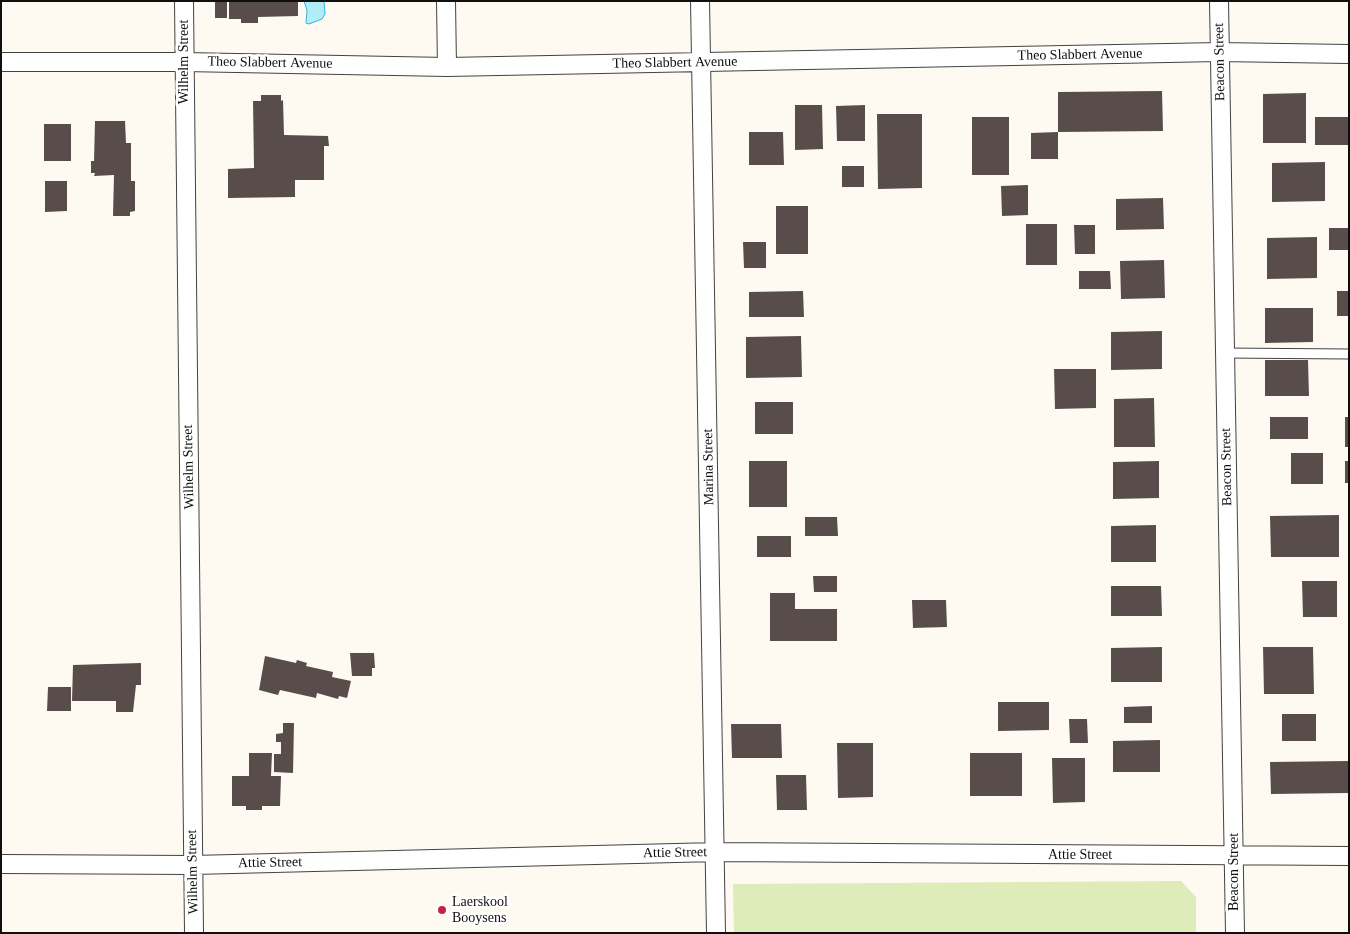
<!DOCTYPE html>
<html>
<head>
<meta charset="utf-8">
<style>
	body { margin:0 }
	#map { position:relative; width:1350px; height:934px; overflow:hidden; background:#fffaf1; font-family:Georgia,serif }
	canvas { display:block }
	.frame { position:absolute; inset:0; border:2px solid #0f0f0f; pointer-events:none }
</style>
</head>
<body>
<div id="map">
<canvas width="1350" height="934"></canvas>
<div class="frame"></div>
</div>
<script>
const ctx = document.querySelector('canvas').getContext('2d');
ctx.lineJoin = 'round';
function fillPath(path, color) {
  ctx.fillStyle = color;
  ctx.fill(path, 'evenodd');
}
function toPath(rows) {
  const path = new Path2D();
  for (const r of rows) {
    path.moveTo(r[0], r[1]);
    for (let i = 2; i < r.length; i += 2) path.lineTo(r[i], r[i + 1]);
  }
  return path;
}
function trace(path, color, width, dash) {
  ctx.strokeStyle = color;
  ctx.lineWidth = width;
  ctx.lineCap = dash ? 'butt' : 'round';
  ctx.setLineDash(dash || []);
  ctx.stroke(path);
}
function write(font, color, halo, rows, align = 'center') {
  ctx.font = font + ' Georgia,serif';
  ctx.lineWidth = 5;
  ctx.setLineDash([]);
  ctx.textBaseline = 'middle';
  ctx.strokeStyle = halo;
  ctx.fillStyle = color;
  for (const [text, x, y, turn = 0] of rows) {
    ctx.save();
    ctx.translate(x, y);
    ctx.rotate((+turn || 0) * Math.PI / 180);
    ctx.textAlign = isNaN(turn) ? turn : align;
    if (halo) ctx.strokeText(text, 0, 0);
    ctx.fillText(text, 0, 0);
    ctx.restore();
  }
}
fillPath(toPath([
	[1181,881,1196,897,1196,933,734,933,733,884]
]), '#ddecb8');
const water = toPath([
	[304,1,324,1,325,14,322,19,309,24,306,23,307,10,304,1]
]);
fillPath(water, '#b3ecf9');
trace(water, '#36b2d4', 1);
fillPath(toPath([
	[215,1,227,1,227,18,215,18],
	[229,1,298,1,298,16,258,17,258,23,241,23,241,19,229,19],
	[1162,91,1163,131,1058,132,1058,92],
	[1306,93,1306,143,1263,143,1263,94],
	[261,95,281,95,281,101,283,100,284,135,328,136,329,146,324,146,324,180,295,180,295,197,228,198,228,169,254,168,253,101,261,101],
	[795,105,822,105,823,149,795,150],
	[865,105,865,141,837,141,836,106],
	[877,114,922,114,922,188,878,189],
	[972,117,1009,117,1009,175,972,175],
	[1315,117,1349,117,1349,145,1315,145],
	[95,121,125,121,126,143,131,143,131,181,135,181,135,211,130,212,130,216,113,216,114,175,94,176,95,173,91,173,91,161,94,161],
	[44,124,71,124,71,161,44,161],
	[749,132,783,132,784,165,749,165],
	[1058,132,1058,159,1031,159,1031,133],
	[1325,162,1325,201,1272,202,1272,163],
	[842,166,864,166,864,187,842,187],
	[45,181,67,181,67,211,45,212],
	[1028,185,1028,215,1002,216,1001,186],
	[1163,198,1164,229,1116,230,1116,199],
	[776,206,808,206,808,254,776,254],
	[1026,224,1057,224,1057,265,1026,265],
	[1074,225,1095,225,1095,254,1075,254],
	[1329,228,1349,228,1349,250,1329,250],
	[1317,237,1317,278,1267,279,1267,238],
	[743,242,766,242,766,268,744,268],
	[1164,260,1165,298,1121,299,1120,261],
	[1079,271,1110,271,1111,289,1079,289],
	[803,291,804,317,749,317,749,292],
	[1337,291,1349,291,1349,316,1337,316],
	[1265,308,1313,308,1313,342,1265,343],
	[1162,331,1162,369,1111,370,1111,332],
	[801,336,802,377,746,378,746,337],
	[1265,360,1308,360,1309,396,1265,396],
	[1054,369,1096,369,1096,408,1055,409],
	[1154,398,1155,447,1114,447,1114,399],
	[755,402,793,402,793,434,755,434],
	[1270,417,1308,417,1308,439,1270,439],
	[1345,417,1349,417,1349,447,1345,447],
	[1291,453,1323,453,1323,484,1291,484],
	[749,461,787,461,787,507,749,507],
	[1159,461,1159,498,1113,499,1113,462],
	[1345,461,1349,461,1349,483,1345,483],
	[1339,515,1339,557,1271,557,1270,516],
	[805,517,837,517,838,536,805,536],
	[1156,525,1156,562,1111,562,1111,526],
	[757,536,791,536,791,557,757,557],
	[813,576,837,576,837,592,814,592],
	[1302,581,1337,581,1337,617,1303,617],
	[1111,586,1161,586,1162,616,1111,616],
	[770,593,795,593,795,609,837,609,837,641,770,641],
	[912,600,946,600,947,627,913,628],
	[1162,647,1162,682,1111,682,1111,648],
	[1263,647,1313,647,1314,694,1264,694],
	[350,653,374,653,375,668,372,668,372,676,352,676],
	[265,656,296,663,297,660,307,663,306,666,333,672,332,677,351,681,347,698,339,696,338,699,317,693,316,698,280,690,278,695,259,690],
	[141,663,141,685,136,685,133,712,116,712,116,701,72,701,73,665],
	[48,687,71,687,71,711,47,711],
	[998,702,1049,702,1049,730,998,731],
	[1152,706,1152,723,1124,723,1124,707],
	[1282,714,1316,714,1316,741,1282,741],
	[1069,719,1087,719,1088,743,1070,743],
	[283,723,294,723,293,773,274,772,274,754,281,754,281,742,276,742,276,734,283,733],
	[731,724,781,724,782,758,732,758],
	[1160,740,1160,772,1113,772,1113,741],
	[837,743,873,743,873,797,838,798],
	[249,753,272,753,271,776,281,776,280,806,262,806,262,810,246,810,246,806,232,806,232,776,249,776],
	[970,753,1022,753,1022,796,970,796],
	[1052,758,1085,758,1085,802,1053,803],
	[1349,761,1349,793,1271,794,1270,762],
	[776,775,806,775,807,810,777,810]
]), '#584d4b');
const service = toPath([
	[1224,353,1349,354]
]);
const minor = toPath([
	[184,1,194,933],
	[446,1,447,67],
	[700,1,716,933],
	[1219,1,1235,933],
	[1,62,184,62,447,67,1219,52,1349,54],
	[1,864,193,865,716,852,1349,856]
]);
trace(service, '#424242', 11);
trace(minor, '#424242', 20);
trace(service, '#fff', 9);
trace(minor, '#fff', 18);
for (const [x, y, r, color] of [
	[442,910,5,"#c71f46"]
]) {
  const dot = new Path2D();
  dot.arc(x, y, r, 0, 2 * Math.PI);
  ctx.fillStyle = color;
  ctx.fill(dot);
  trace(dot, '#fff', 2);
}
write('14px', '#0f0f0f', '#fff', [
	["Theo Slabbert Avenue",1080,55,-1],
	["Wilhelm Street",184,62,-90],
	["Beacon Street",1220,62,-91],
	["Theo Slabbert Avenue",270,63,1],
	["Theo Slabbert Avenue",675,63,-1],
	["Wilhelm Street",189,467,-91],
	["Marina Street",709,467,-91],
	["Beacon Street",1227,467,-91],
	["Attie Street",675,853,-1],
	["Attie Street",1080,855],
	["Attie Street",270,863,-1],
	["Wilhelm Street",193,872,-91],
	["Beacon Street",1234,872,-90]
]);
write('14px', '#0f0f0f', '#fff', [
	["Laerskool",452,902],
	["Booysens",452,918]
], 'left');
</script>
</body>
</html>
